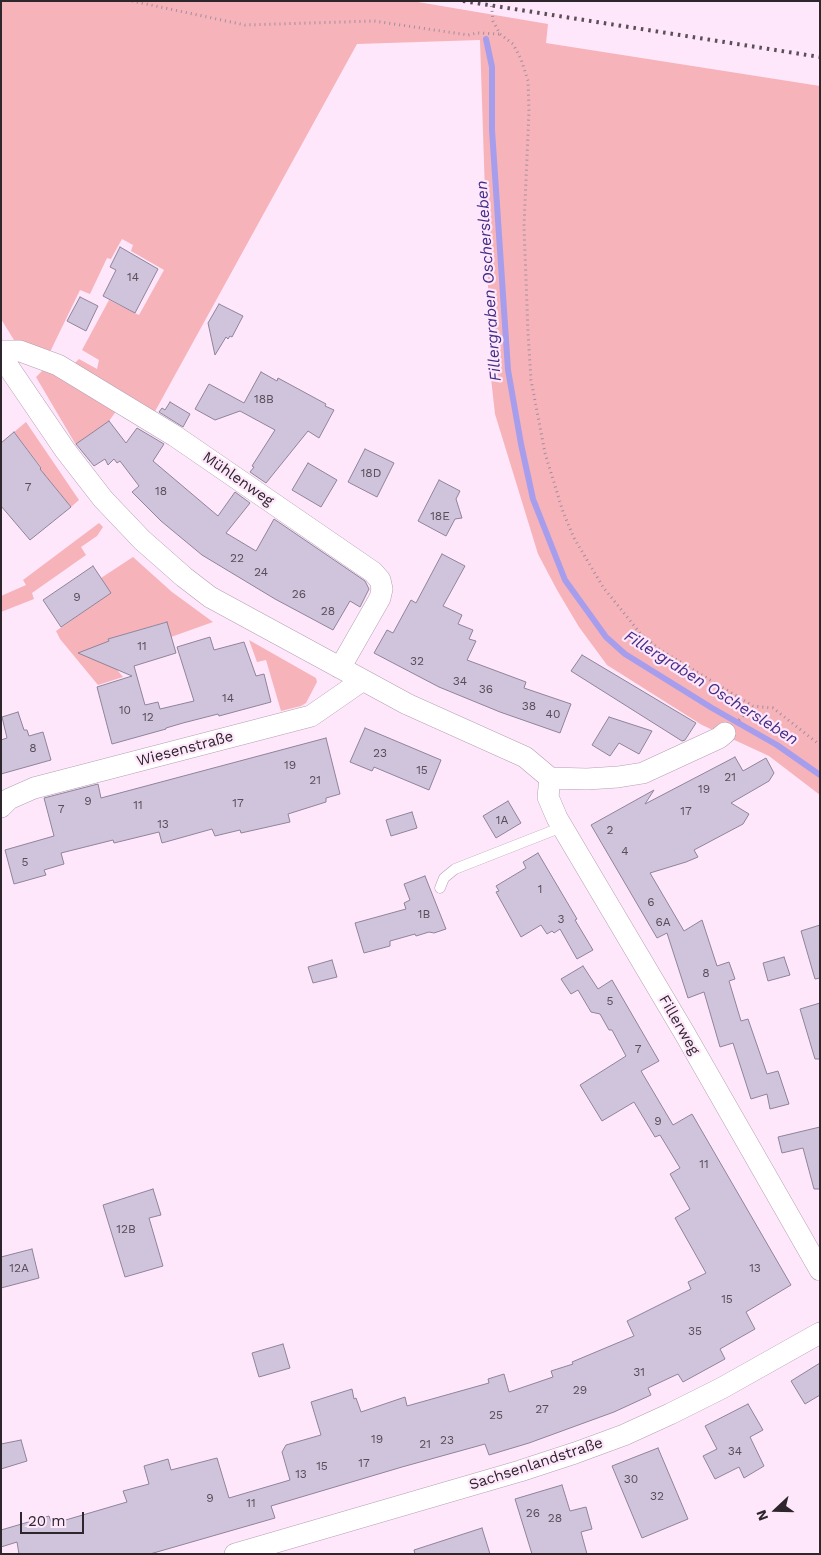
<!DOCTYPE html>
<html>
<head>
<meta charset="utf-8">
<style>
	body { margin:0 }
	#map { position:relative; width:821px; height:1555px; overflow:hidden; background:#fee7fb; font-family:"Work Sans",sans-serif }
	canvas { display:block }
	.frame { position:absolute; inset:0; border:2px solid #2e262d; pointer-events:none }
	.north { position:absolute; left:751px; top:1485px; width:50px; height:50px; -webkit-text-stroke:4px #fee7fb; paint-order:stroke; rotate:249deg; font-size:14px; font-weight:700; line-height:20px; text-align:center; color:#2e262d }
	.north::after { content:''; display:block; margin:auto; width:18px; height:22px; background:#2e262d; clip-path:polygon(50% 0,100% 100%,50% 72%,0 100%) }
	.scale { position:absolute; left:20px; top:1512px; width:64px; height:22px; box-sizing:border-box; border:2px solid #2e262d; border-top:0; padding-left:6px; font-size:15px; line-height:18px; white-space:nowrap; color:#2e262d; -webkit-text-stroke:4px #fee7fb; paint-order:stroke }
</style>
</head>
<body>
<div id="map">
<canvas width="821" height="1555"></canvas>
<div class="frame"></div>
<div class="north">N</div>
<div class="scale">20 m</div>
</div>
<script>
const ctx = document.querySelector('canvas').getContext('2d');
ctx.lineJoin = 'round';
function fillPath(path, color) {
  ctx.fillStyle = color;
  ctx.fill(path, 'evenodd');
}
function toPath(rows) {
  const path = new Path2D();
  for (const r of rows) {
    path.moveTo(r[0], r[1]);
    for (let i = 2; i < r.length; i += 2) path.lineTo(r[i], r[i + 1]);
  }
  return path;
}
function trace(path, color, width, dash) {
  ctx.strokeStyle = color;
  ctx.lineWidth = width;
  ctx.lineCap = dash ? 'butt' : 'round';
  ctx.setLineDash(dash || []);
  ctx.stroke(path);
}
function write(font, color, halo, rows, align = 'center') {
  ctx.font = font + ' "Work Sans",sans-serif';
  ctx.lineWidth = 4.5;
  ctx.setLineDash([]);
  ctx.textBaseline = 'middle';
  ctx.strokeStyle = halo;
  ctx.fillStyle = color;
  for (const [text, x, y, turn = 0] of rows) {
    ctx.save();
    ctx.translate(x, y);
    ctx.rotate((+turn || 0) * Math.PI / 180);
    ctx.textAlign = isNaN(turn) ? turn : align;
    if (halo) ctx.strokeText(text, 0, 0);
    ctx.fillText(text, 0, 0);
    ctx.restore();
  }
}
fillPath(toPath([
	[1,1,412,1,548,24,546,43,820,86,820,795,769,756,702,725,607,665,579,627,557,590,538,554,495,414,491,378,480,40,357,44,153,415,71,367,79,359,97,369,99,360,82,350,109,300,139,315,164,270,131,251,133,245,122,239,111,259,107,258,90,294,80,290,50,352,14,340,1,319],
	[45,368,117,410,109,421,76,445,36,377],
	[26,422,79,500,71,507,40,469,41,467,14,432],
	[99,523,103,527,97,536,81,547,86,555,32,593,34,599,1,612,1,596,26,585,23,580],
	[133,557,172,592,213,622,171,637,166,622,108,639,118,671,123,677,98,685,60,639,56,631,110,593,101,578],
	[249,640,316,678,317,682,306,703,301,706,281,711,266,660,257,662]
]), '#f7b3ba');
trace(toPath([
	[486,39,492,67,492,130,508,370,521,444,533,499,565,580,606,637,625,654,712,708,777,745,820,775]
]), '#a69eed', 6);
const building = toPath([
	[120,247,158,269,135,313,103,296,116,270,110,267,120,247],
	[80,297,98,306,86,331,67,321,80,297],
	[219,304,243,316,232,337,230,336,228,339,226,337,215,355,208,323,219,304],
	[261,372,277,381,278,378,326,404,325,406,334,410,319,438,308,431,266,483,250,472,254,467,252,466,275,430,240,411,215,420,195,409,209,384,244,403,261,372],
	[170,402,190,414,183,427,159,412,162,408,165,410,170,402],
	[109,421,126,443,137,428,164,444,153,461,218,516,235,492,250,503,226,533,256,551,274,519,365,581,369,589,360,607,350,601,333,630,275,599,202,555,161,521,132,492,139,486,120,461,117,463,114,459,108,465,105,459,94,466,76,444,109,421],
	[14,432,41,468,40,469,71,507,30,540,1,506,1,443,14,432],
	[365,449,394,463,377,497,348,482,365,449],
	[308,463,337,480,321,507,292,490,308,463],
	[439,480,460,491,456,499,462,518,455,519,446,536,418,521,439,480],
	[442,554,465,566,443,606,462,615,458,624,473,630,469,639,476,641,467,660,526,682,524,688,571,704,560,733,500,712,439,687,374,653,387,630,393,633,411,600,416,603,442,554],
	[93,566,111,593,61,627,43,600,93,566],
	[167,622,176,653,134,666,145,705,158,702,160,709,194,701,177,647,210,637,214,650,244,642,256,676,264,674,271,702,219,716,218,714,183,723,166,728,166,729,112,744,97,687,132,676,78,653,109,641,108,639,167,622],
	[582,655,696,723,685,740,682,741,571,671,582,655],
	[18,712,24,730,27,730,29,736,43,732,51,760,1,774,1,740,7,738,2,717,18,712],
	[609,717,652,731,639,754,619,743,610,756,592,745,609,717],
	[365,728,441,760,429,790,374,767,372,771,350,762,365,728],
	[326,738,340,794,326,798,326,802,288,814,290,822,241,833,240,830,215,836,212,829,162,843,159,832,114,843,113,840,61,853,64,864,44,870,46,875,14,884,5,850,54,836,44,798,98,784,101,798,326,738],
	[735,757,743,771,766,758,774,773,769,781,731,803,749,814,743,824,694,850,698,857,686,862,650,873,684,931,702,920,717,966,729,962,735,979,729,981,741,1021,748,1019,767,1074,778,1071,789,1104,770,1109,767,1094,751,1099,733,1043,720,1047,704,992,688,998,667,933,657,938,591,825,654,790,645,804,735,757],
	[508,801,521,823,496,838,483,816,508,801],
	[412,812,417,828,391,836,386,820,412,812],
	[538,853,577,919,575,920,593,950,577,959,560,929,554,933,552,931,547,934,541,925,521,937,496,892,499,891,496,886,526,868,523,862,538,853],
	[425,876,446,929,434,933,429,932,416,936,415,934,390,941,390,946,364,953,355,923,406,909,404,903,410,900,404,884,425,876],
	[820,925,820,978,815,979,801,931,820,925],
	[784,957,790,975,768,981,763,963,784,957],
	[332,960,337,977,313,983,308,967,332,960],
	[583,966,598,989,612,980,659,1061,641,1071,673,1125,692,1114,791,1285,746,1312,755,1329,720,1349,725,1359,683,1382,678,1374,648,1388,651,1395,614,1412,529,1443,489,1455,485,1444,402,1467,271,1506,275,1518,150,1554,19,1554,17,1542,1,1547,1,1530,49,1516,52,1524,127,1502,123,1491,149,1484,144,1466,168,1459,171,1470,217,1458,229,1498,290,1480,282,1452,286,1445,321,1435,311,1402,352,1389,354,1399,356,1398,361,1412,405,1397,407,1406,489,1383,488,1379,504,1374,509,1392,553,1377,551,1371,573,1364,572,1362,634,1336,627,1321,691,1289,688,1282,706,1273,675,1218,690,1209,670,1174,680,1168,660,1135,655,1137,634,1102,602,1121,580,1085,626,1056,612,1030,609,1030,600,1014,591,1012,578,990,571,994,561,979,583,966],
	[820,1003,820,1059,815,1059,800,1009,820,1003],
	[820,1127,820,1189,814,1189,803,1148,782,1153,778,1137,820,1127],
	[153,1189,161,1215,149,1218,163,1266,125,1277,103,1205,153,1189],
	[32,1249,39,1278,1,1288,1,1257,32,1249],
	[283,1344,290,1368,259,1377,252,1353,283,1344],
	[820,1363,820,1395,805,1404,791,1381,820,1363],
	[748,1404,763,1430,750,1437,764,1466,744,1478,739,1467,715,1479,703,1456,717,1449,705,1426,748,1404],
	[21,1440,27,1461,1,1469,1,1444,21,1440],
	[658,1448,688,1519,642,1538,612,1466,658,1448],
	[562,1485,570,1511,586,1507,592,1529,581,1532,587,1554,532,1554,515,1499,562,1485],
	[482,1528,490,1554,415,1554,414,1550,482,1528]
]);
fillPath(building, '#d0c4dc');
trace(building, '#8f839a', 1);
const lane = toPath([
	[440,888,444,878,455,869,562,827]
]);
const street = toPath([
	[1,351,20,351,58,365,175,436,373,572,380,580,382,589,380,598,340,668],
	[1,356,65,450,103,499,142,540,184,577,210,597,407,704,525,757,550,778,587,779,618,777,643,773,719,738,725,733],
	[550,778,548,797,557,818,685,1034,820,1270],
	[1,807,9,799,34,788,311,716,363,680],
	[235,1554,520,1471,575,1453,624,1435,670,1414,722,1388,820,1333]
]);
trace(lane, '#b59fb2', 11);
trace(street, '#b59fb2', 22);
trace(toPath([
	[132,1,245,25,374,21,468,35,477,33,500,34],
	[491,1,493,21,500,34,513,44,521,59,528,81,529,111,524,226,528,333,531,380,545,453,563,512,574,538,603,587,640,633,659,649,753,706,773,708,820,745],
	[739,720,753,706]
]), '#9f8f9d', 3, [1, 4]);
trace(lane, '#fff', 10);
trace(street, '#fff', 21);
trace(toPath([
	[463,1,820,57]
]), '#5a4f59', 4, [2.5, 5]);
write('12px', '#564e59', null, [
	["14",133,277],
	["18B",264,399],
	["18D",371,473],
	["7",28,487],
	["18",161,491],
	["18E",440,516],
	["22",237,558],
	["24",261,572],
	["26",299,594],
	["9",77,597],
	["28",328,611],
	["11",142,646],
	["32",417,661],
	["34",460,681],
	["36",486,689],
	["14",228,698],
	["38",529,706],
	["10",125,710],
	["40",553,714],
	["12",148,717],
	["8",33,748],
	["23",380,753],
	["19",290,765],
	["15",422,770],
	["21",730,777],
	["21",315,780],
	["19",704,789],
	["9",88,801],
	["17",238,803],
	["11",138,805],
	["7",61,809],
	["17",686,811],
	["1A",502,820],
	["13",163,824],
	["2",610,830],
	["4",625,851],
	["5",25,862],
	["1",540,889],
	["6",651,902],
	["1B",424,914],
	["3",561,919],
	["6A",663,922],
	["8",706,973],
	["5",610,1001],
	["7",638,1049],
	["9",658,1121],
	["11",704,1164],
	["12B",126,1229],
	["12A",19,1268],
	["13",755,1268],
	["15",727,1299],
	["35",695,1331],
	["31",639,1372],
	["29",580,1390],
	["27",542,1409],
	["25",496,1415],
	["19",377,1439],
	["23",447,1440],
	["21",425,1444],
	["34",735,1451],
	["17",364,1463],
	["15",322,1466],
	["13",301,1474],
	["30",631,1479],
	["32",657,1496],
	["9",210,1498],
	["11",251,1503],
	["26",533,1513],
	["28",555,1518]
]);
write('15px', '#2e262d', '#fee7fb', [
	["Mühlenweg",238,479,35],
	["Wiesenstraße",185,749,-15],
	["Fillerweg",679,1025,60],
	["Sachsenlandstraße",536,1464,-18]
]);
write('italic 16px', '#412d87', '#fee7fb', [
	["Fillergraben Oschersleben",489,281,-94],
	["Fillergraben Oschersleben",711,688,32]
]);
</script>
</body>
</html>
